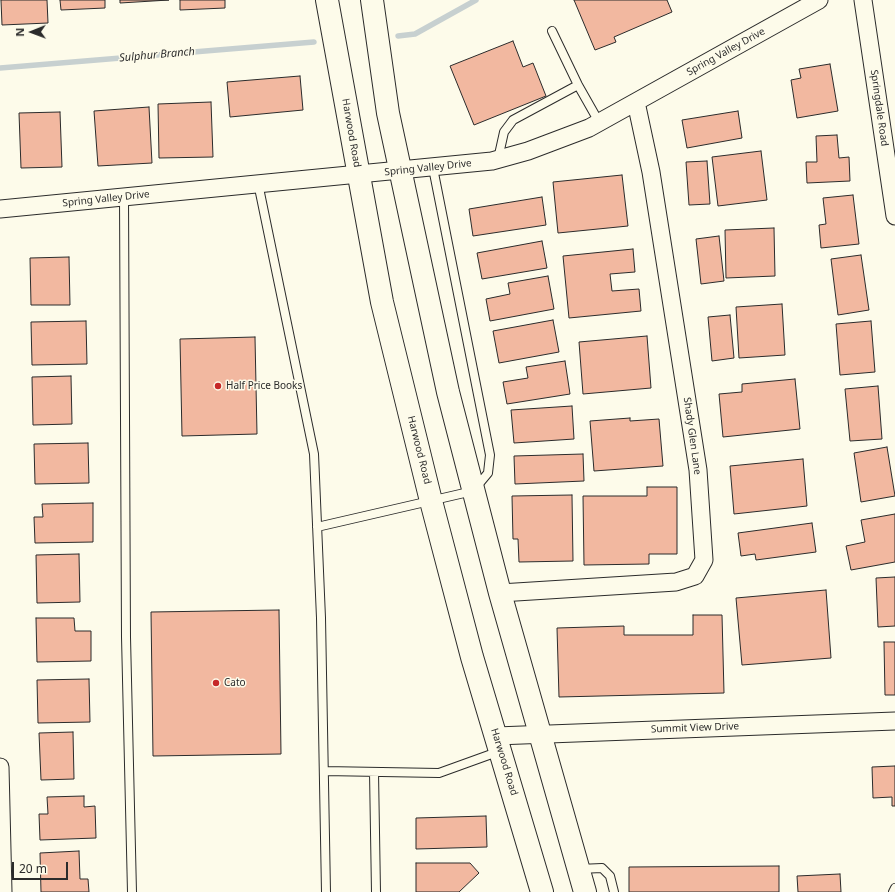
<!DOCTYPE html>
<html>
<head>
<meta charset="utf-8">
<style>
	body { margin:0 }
	#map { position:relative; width:895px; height:892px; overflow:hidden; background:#fdfbea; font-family:"Noto Sans",sans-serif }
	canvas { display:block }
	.north { position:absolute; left:12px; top:12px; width:40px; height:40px; -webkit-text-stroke:3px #fdfbea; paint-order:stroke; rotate:269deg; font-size:11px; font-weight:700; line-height:16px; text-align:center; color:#2b2b2b }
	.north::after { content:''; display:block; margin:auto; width:14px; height:18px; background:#2b2b2b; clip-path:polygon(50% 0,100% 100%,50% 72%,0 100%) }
	.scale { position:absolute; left:12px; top:862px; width:56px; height:18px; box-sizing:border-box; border:2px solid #2b2b2b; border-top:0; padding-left:5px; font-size:12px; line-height:14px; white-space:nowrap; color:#2b2b2b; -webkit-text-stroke:3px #fdfbea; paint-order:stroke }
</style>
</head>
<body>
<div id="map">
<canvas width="895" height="892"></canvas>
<div class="north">N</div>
<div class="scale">20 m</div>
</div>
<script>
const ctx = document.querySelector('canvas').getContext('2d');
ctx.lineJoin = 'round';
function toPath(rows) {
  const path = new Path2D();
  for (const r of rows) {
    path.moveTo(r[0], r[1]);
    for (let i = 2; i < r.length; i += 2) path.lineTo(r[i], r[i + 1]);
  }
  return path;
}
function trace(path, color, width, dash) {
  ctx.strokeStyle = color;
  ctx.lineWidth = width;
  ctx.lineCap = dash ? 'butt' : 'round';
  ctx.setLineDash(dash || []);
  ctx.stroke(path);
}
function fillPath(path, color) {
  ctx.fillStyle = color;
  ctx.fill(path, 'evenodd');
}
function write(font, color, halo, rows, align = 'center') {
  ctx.font = font + ' "Noto Sans",sans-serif';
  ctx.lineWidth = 3;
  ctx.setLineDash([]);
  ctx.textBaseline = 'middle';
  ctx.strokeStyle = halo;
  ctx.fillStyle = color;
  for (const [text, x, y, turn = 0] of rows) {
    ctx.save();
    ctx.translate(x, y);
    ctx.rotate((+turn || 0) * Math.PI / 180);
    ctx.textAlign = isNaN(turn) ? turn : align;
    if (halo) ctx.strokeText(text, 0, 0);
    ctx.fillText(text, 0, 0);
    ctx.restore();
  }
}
trace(toPath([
	[398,36,415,34,476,0],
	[0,68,314,42]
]), '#c7d0d0', 5.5);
const building = toPath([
	[1,0,47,0,48,23,2,25,1,0],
	[60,0,105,0,105,8,61,10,60,0],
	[120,0,169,0,120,3,120,0],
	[180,0,225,0,225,8,180,10,180,0],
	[574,0,667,0,672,12,614,37,616,42,595,50,574,0],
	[513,41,523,67,533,63,546,96,474,125,450,66,513,41],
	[830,64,838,111,797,118,791,80,801,78,799,69,830,64],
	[300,76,303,110,230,117,227,82,300,76],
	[211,102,213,157,159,158,158,104,211,102],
	[149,107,152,163,98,166,94,111,149,107],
	[738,111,742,138,687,148,682,120,738,111],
	[60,112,62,167,21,168,19,113,60,112],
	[837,135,839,158,849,157,850,181,807,183,806,162,817,162,816,136,837,135],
	[761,151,767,200,718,206,712,157,761,151],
	[707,161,710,204,689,205,686,162,707,161],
	[622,175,628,226,558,233,553,182,622,175],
	[853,195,859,244,821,248,819,225,826,224,823,198,853,195],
	[542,197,546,225,473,236,469,209,542,197],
	[774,228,775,276,726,278,725,230,774,228],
	[719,236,724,281,701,284,696,239,719,236],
	[542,241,547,268,482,279,477,253,542,241],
	[633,249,635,272,610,274,612,291,639,289,641,311,569,318,563,256,633,249],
	[861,255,869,310,838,315,831,259,861,255],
	[69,257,70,305,31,305,30,258,69,257],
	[548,276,554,309,490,321,486,299,510,294,508,283,548,276],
	[782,304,785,355,739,358,736,307,782,304],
	[730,315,734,358,712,361,708,317,730,315],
	[553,320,559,352,499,363,493,331,553,320],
	[86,321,87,364,32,365,31,322,86,321],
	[871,321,875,372,840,375,836,324,871,321],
	[647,336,651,388,583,394,579,342,647,336],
	[255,337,257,434,182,436,180,339,255,337],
	[565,361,570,394,507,404,503,382,528,378,526,367,565,361],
	[71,376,72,424,33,425,32,377,71,376],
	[795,379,800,429,723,437,719,394,742,392,742,384,795,379],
	[878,386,882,439,850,441,845,389,878,386],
	[572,406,574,439,514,443,511,410,572,406],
	[630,418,630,421,659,419,663,466,594,471,590,421,630,418],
	[88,443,89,483,35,484,34,444,88,443],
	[887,447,895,496,861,502,854,453,887,447],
	[583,454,584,481,515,484,514,456,583,454],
	[803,459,807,506,734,514,730,466,803,459],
	[647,487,677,487,677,554,649,554,649,564,584,565,583,496,647,496,647,487],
	[572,495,573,561,519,562,518,539,513,539,512,496,572,495],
	[93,503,93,542,35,543,34,517,43,517,42,504,93,503],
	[895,514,895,562,851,570,846,546,865,542,861,520,895,514],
	[812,523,816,552,756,560,755,554,741,556,738,533,812,523],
	[79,554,80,602,37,603,36,555,79,554],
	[895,577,895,626,878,627,876,578,895,577],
	[826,590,831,658,742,665,736,598,826,590],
	[279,610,281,754,153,756,151,612,279,610],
	[693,615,722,615,724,693,559,697,557,628,624,626,624,635,693,635,693,615],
	[36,618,74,618,75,631,91,631,91,661,37,662,36,618],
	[884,642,895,642,895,695,885,695,884,642],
	[89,679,90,722,38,723,37,680,89,679],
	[73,732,74,779,41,780,39,733,73,732],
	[895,766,895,806,892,806,892,797,873,798,872,767,895,766],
	[84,796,84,807,95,806,96,838,40,840,39,814,48,814,47,797,84,796],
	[486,816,487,847,416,849,416,818,486,816],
	[79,851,80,879,88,879,89,892,41,892,40,853,79,851],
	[416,863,470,863,479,873,459,892,416,892,416,863],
	[779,866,779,892,629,892,629,867,779,866],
	[840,874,841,892,798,892,797,876,840,874]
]);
fillPath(building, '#f2b8a0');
trace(building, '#2b2b2b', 1);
const lane = toPath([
	[552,31,578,85,599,122],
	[498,159,504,132,513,120,578,85],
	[258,183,314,454,321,618,326,892],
	[124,197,126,637,132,892],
	[317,527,473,491,488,473,490,455,433,168],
	[324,771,439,773,500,751],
	[374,772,376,892],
	[579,869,602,868,610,876,614,892],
	[893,892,895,888]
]);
const street = toPath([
	[863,0,895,216],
	[0,209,492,161,528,151,589,128,819,0],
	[500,593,676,582,695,576,704,560,698,470,651,172,636,102],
	[496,736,895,721],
	[0,767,3,892]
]);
const secondary = toPath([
	[327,0,382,302,431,501,472,657,542,892],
	[372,0,388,113,448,392,500,593,585,892]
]);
trace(lane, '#2b2b2b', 10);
trace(street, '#2b2b2b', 19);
trace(secondary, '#2b2b2b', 24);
trace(lane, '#fdfbea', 8);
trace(street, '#fdfbea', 17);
trace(secondary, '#fdfbea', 22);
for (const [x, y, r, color] of [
	[218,386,4,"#c62828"],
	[216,683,4,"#c62828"]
]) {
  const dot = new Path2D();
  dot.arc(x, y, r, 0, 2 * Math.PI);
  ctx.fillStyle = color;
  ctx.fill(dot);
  trace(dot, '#fdfbea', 1.5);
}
write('10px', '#2b2b2b', '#fdfbea', [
	["Spring Valley Drive",726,52,-29],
	["Springdale Road",879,108,82],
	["Harwood Road",351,133,80],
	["Spring Valley Drive",428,168,-6],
	["Spring Valley Drive",106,199,-6],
	["Shady Glen Lane",692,436,82],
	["Harwood Road",419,450,76],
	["Summit View Drive",695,728,-2],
	["Harwood Road",504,762,73]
]);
write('10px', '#2b2b2b', '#fdfbea', [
	["Half Price Books",226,386],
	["Cato",224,683]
], 'left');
write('italic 11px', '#2b2b2b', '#fdfbea', [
	["Sulphur Branch",157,55,-5]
]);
</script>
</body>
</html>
